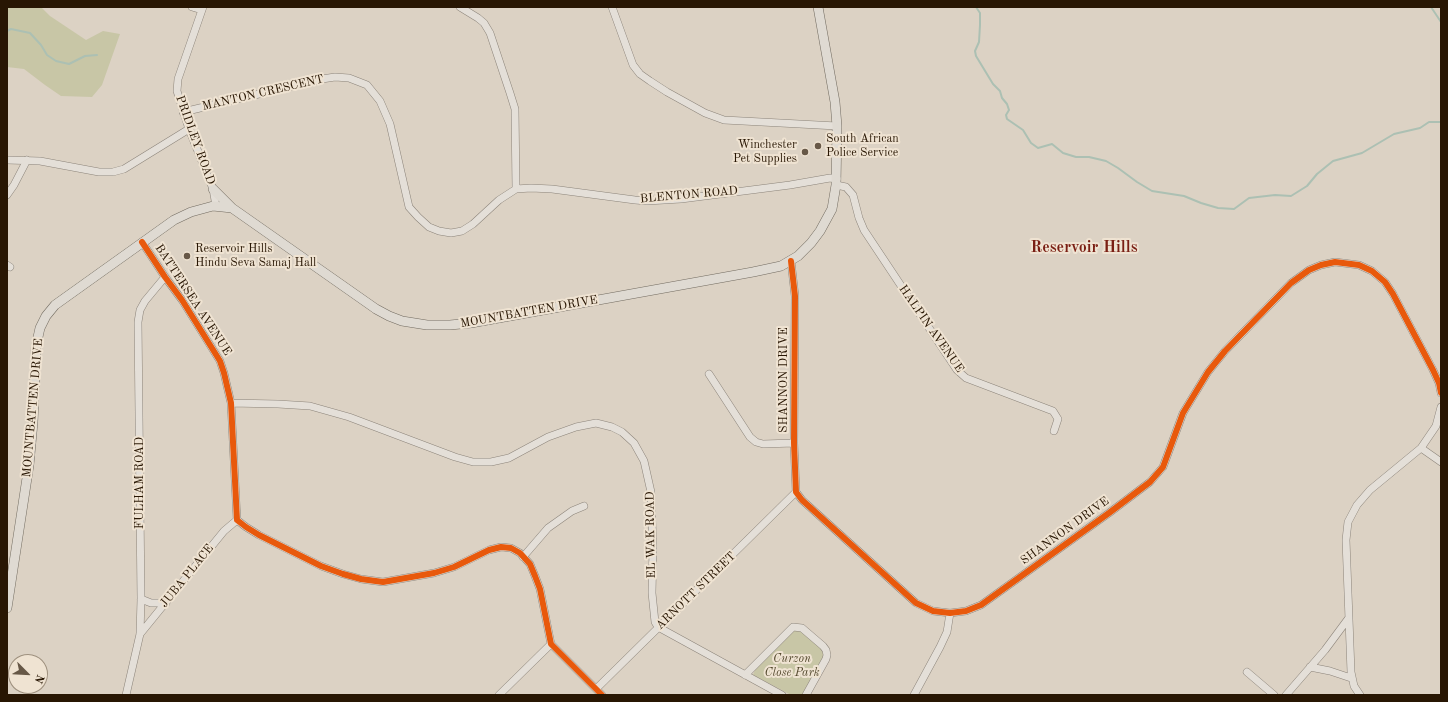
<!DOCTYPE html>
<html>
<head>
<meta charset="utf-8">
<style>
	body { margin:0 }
	#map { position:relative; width:1448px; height:702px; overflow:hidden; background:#dcd2c4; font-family:"Old Standard TT",serif }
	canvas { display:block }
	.frame { position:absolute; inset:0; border:8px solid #281603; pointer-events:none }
	.north { position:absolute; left:8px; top:654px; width:40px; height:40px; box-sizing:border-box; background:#efe3d2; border:1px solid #9f917f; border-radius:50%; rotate:114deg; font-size:11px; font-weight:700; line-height:16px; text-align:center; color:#281603 }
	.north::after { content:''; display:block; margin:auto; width:14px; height:18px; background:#675847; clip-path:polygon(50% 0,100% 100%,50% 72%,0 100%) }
</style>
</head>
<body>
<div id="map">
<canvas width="1448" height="702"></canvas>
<div class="frame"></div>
<div class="north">N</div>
</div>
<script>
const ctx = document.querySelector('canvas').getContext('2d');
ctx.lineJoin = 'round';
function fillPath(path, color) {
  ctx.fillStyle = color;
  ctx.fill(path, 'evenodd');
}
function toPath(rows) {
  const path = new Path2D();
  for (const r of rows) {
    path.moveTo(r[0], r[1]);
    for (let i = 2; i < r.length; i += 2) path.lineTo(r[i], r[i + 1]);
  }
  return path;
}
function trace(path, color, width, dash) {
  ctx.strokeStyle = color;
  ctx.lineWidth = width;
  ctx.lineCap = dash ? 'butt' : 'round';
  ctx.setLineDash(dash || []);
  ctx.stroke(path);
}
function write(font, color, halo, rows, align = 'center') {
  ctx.font = font + ' "Old Standard TT",serif';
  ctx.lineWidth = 4;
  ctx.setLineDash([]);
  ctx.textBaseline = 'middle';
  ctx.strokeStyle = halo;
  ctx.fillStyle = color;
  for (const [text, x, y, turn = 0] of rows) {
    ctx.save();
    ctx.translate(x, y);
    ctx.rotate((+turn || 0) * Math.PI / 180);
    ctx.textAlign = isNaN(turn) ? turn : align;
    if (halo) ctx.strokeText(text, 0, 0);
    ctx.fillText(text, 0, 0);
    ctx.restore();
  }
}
fillPath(toPath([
	[7,7,41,7,50,16,86,40,103,31,120,34,102,85,92,97,61,96,45,85,24,69,7,67],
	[794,630,799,630,824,650,825,657,804,695,791,695,753,675,755,670]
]), '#c8c6a6');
trace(toPath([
	[976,7,980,13,980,25,979,42,975,51,976,56,993,84,1000,91,1002,98,1007,104,1009,110,1006,115,1007,119,1023,130,1031,143,1038,148,1052,144,1063,153,1076,157,1089,157,1106,161,1118,168,1137,182,1152,191,1184,196,1201,203,1218,208,1234,209,1249,198,1275,195,1291,196,1307,186,1317,174,1333,161,1362,153,1394,134,1420,128,1429,122,1441,122],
	[1431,7,1441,22],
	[7,31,11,29,30,33,41,45,47,55,56,61,69,64,85,56,97,55]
]), '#acc0b3', 2);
const minor = toPath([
	[192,7,202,10],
	[203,7,178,79,177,91,189,129,213,189,216,206],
	[460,7,478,18,484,23,490,33,510,93,515,109,516,189],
	[612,7,633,65,640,74,650,81,667,92,705,113,724,120,837,126],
	[183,112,322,79,335,77,349,78,367,85,380,101,390,124,409,207,418,217,429,227,439,231,451,233,462,231,473,224,499,200,516,189,531,188,552,189,635,200,647,201,681,199,790,185,830,178,837,179],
	[7,160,40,161,99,172,113,172,124,169,189,129],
	[836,185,846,187,853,195,859,218,864,230,957,370,966,378,1053,411,1058,419,1054,431],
	[7,195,14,185,27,160],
	[142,242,165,277,182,300,220,361,224,373,231,403,237,520,246,527,259,535,321,566,343,574,361,579,383,582,434,573,454,567,489,550,501,547,511,548,520,553,530,564,535,576,540,589,551,644,602,695],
	[791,261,795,296,794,443,796,492,802,500,916,603,933,611,950,613,966,611,981,605,1109,513,1150,482,1163,467,1183,413,1208,372,1225,351,1291,283,1309,270,1321,265,1335,262,1359,265,1372,271,1385,282,1393,294,1433,370,1439,383,1441,393],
	[7,265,10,267],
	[709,374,750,437,756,442,763,444,794,443],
	[231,403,278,404,310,406,349,417,455,457,473,462,491,462,509,458,548,437,576,427,596,423,612,427,622,432,634,443,644,461,651,492,653,549,652,593,655,622,658,627,782,695],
	[1421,448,1441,462],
	[523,557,548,528,572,511,584,506],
	[141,599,151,603,166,603],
	[140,634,224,531,237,520],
	[1310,667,1330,671,1351,678],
	[1247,672,1274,695],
	[745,675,793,627,802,628,823,646,826,650,827,655,826,659,806,695],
	[596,689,796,492],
	[126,695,140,634,141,599,138,322,140,310,145,301,165,277],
	[499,695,551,644],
	[914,695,940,647,947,632,950,613],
	[1286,695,1325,650,1348,619],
	[1360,695,1354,686,1351,672,1346,540,1348,522,1357,505,1370,490,1421,448,1436,426,1441,407]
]);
const major = toPath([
	[213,189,232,208],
	[7,608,29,465,33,422,36,346,40,328,46,316,55,305,174,220,191,212,213,206,232,208,376,309,389,316,402,321,427,325,450,325,471,323,753,272,781,266,798,256,811,243,820,231,832,209,836,185,837,126,835,102,818,7]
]);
trace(minor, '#8c847a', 8);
trace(major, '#726b60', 10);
trace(minor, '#e4dfd8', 7);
trace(major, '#dfdad2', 9);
trace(toPath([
	[142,242,165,277,182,300,220,361,224,373,231,403,237,520,246,527,259,535,321,566,343,574,361,579,383,582,434,573,454,567,489,550,501,547,511,548,520,553,530,564,535,576,540,589,551,644,602,695],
	[791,261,795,296,794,443,796,492,802,500,916,603,933,611,950,613,966,611,981,605,1109,513,1150,482,1163,467,1183,413,1208,372,1225,351,1291,283,1309,270,1321,265,1335,262,1359,265,1372,271,1385,282,1393,294,1433,370,1439,383,1441,393]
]), '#e8590c', 6);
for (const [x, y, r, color] of [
	[818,146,4,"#675847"],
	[805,152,4,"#675847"],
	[187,256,4,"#675847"]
]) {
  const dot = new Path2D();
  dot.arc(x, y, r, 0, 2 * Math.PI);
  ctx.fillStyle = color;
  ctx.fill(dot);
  trace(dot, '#efe3d2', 1.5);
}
write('12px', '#281603', '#efe3d2', [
	["MANTON CRESCENT",263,93,-13],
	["PRIDLEY ROAD",195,140,70],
	["BLENTON ROAD",689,195,-5],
	["BATTERSEA AVENUE",193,300,57],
	["MOUNTBATTEN DRIVE",529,312,-10],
	["HALPIN AVENUE",931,329,55],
	["SHANNON DRIVE",784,380,-90],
	["MOUNTBATTEN DRIVE",33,408,-85],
	["FULHAM ROAD",140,483,-90],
	["SHANNON DRIVE",1065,531,-36],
	["EL WAK ROAD",651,535,-91],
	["JUBA PLACE",187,576,-51],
	["ARNOTT STREET",696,591,-44]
]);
write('12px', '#281603', '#efe3d2', [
	["South African",826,139],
	["Police Service",826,153],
	["Winchester",797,145,"right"],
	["Pet Supplies",797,159,"right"],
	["Reservoir Hills",195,249],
	["Hindu Seva Samaj Hall",195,263]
], 'left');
write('italic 12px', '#53482d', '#efe3d2', [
	["Curzon",792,659],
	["Close Park",792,673]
]);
write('bold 16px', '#7a1f14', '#efe3d2', [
	["Reservoir Hills",1084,248]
]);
</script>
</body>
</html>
